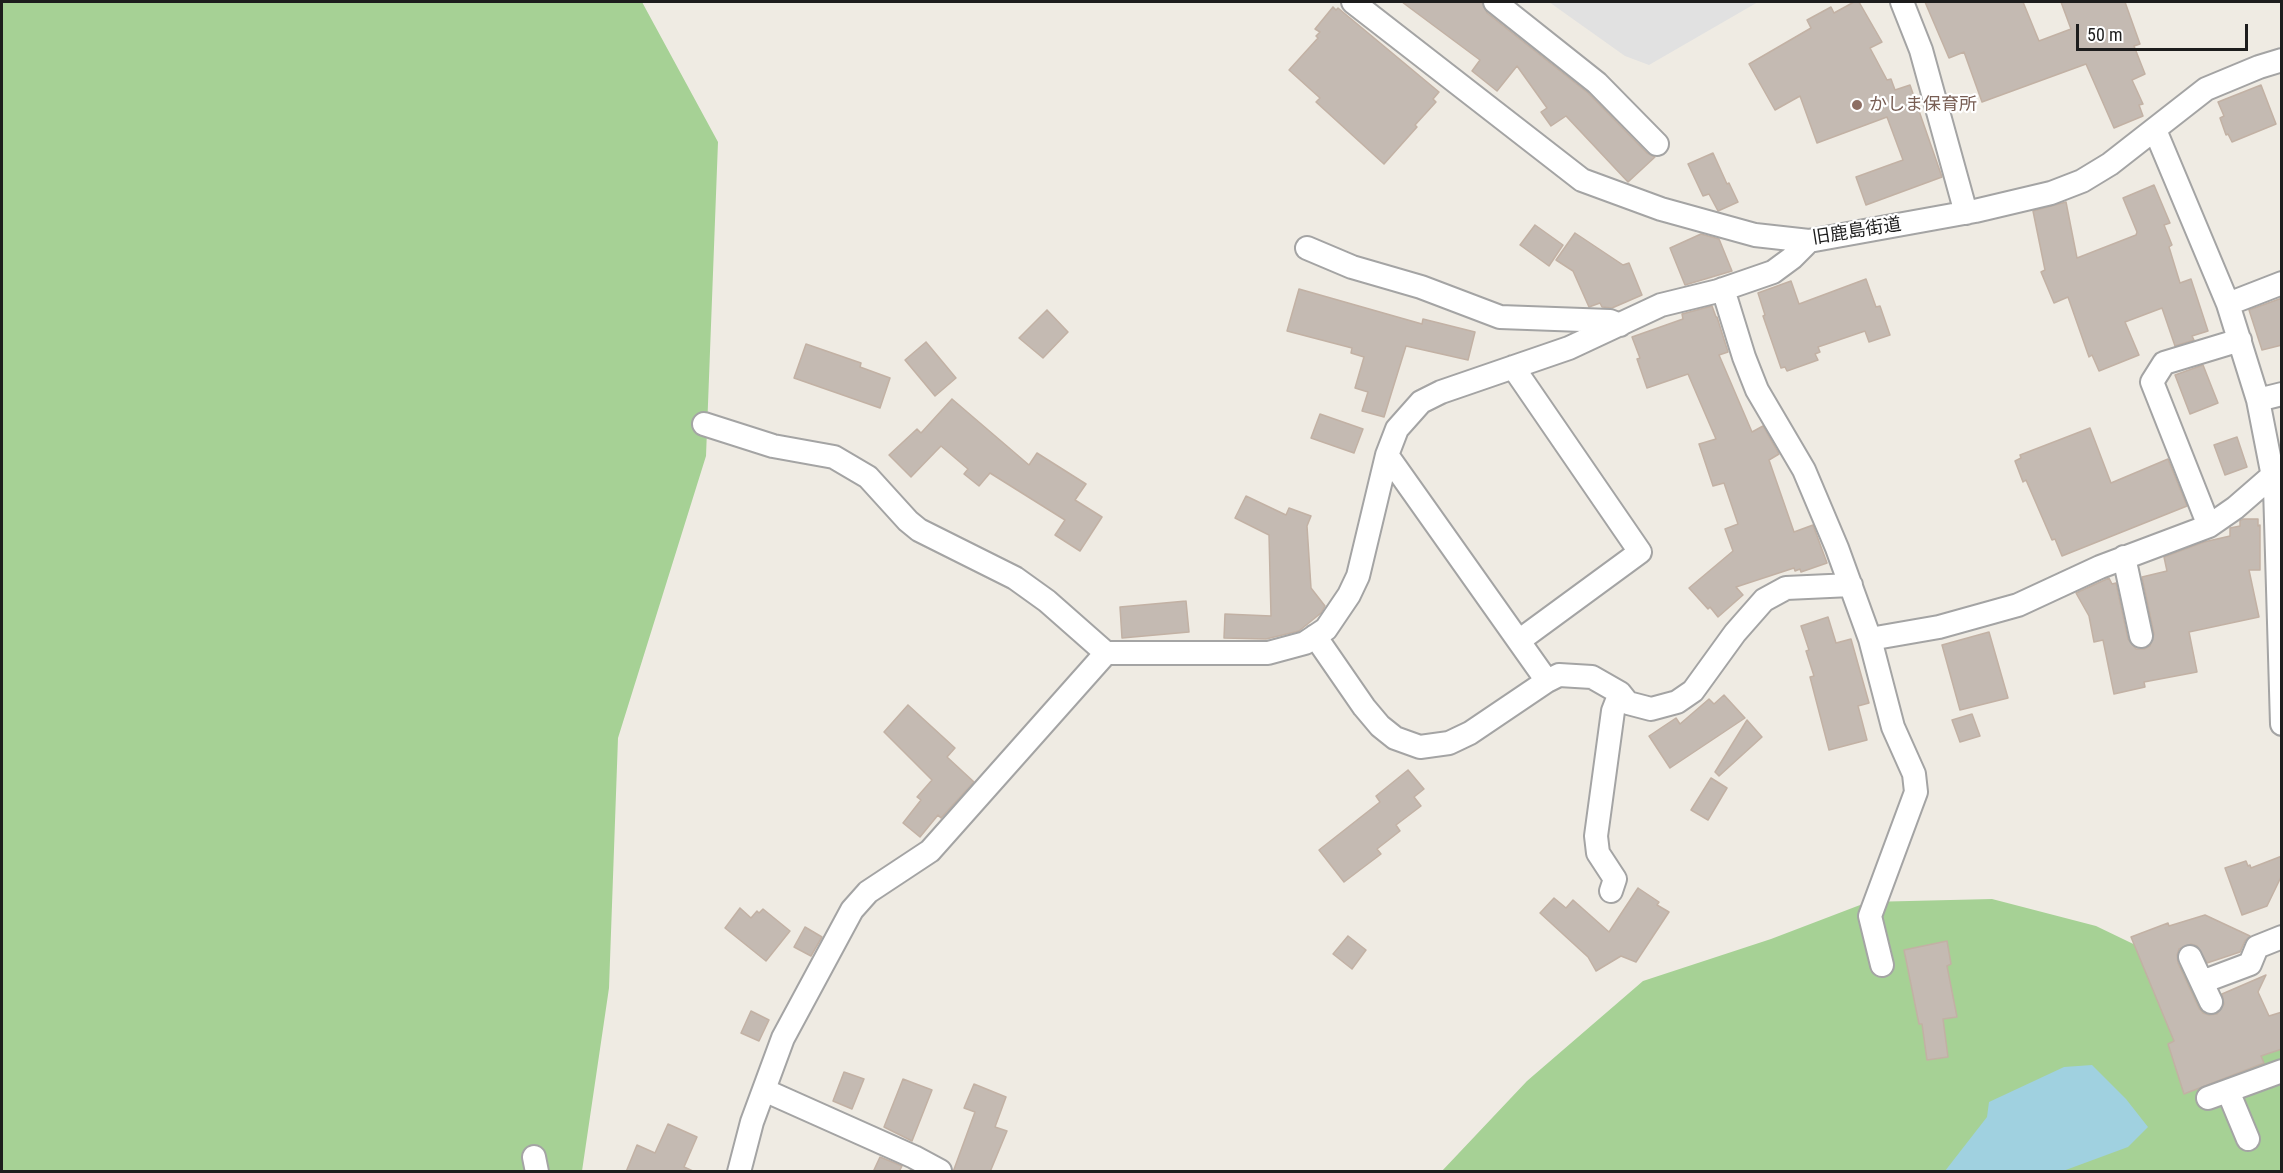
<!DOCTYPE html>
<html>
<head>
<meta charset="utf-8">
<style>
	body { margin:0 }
	#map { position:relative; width:2283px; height:1173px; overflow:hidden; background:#efebe3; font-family:"Roboto Condensed",sans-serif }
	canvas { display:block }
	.frame { position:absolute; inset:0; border:3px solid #1d1d1d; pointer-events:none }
	.scale { position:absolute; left:2076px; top:24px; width:172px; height:27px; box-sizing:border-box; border:3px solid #1d1d1d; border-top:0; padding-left:8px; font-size:18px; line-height:21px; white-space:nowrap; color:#1d1d1d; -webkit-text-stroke:4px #fff; paint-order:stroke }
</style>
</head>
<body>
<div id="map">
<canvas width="2283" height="1173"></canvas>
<div class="frame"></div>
<div class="scale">50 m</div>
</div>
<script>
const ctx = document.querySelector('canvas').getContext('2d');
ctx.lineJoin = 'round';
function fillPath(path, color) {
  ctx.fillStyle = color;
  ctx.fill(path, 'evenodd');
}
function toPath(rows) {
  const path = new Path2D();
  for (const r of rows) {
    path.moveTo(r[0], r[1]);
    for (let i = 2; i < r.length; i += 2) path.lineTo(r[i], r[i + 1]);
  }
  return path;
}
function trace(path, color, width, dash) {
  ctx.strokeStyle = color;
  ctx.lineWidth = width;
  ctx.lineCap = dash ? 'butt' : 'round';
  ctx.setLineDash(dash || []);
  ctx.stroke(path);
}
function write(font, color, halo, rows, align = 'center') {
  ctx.font = font + ' "Roboto Condensed","Noto Sans JP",sans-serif';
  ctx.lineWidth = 4.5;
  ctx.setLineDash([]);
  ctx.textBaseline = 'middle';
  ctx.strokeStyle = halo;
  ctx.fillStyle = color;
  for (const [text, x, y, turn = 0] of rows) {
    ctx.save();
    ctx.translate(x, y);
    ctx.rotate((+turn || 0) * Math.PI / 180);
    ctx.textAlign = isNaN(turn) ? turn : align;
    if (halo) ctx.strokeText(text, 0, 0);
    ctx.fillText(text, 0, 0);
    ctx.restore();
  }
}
fillPath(toPath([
	[2,2,642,2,718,142,706,456,618,738,609,988,582,1171,2,1172],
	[1992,899,2096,926,2206,979,2281,1050,2281,1171,1441,1172,1527,1081,1643,981,1771,939,1868,902]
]), '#a6d195');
fillPath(toPath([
	[1549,2,1758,2,1649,65,1625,56]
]), '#e1e1e1');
fillPath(toPath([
	[2092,1065,2126,1099,2148,1127,2128,1147,2063,1171,1945,1171,1987,1117,1989,1102,2064,1067]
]), '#a0d1e0');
const building = toPath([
	[1402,2,1482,2,1487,13,1588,93,1647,153,1655,157,1628,182,1566,116,1551,126,1541,112,1547,108,1517,66,1497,91,1472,71,1480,60,1402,2],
	[1854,2,1859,2,1882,42,1870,48,1887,80,1891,79,1895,90,1910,85,1942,177,1866,205,1856,177,1903,160,1887,117,1817,143,1800,96,1775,110,1749,64,1811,28,1807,20,1831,7,1834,13,1854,2],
	[1925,2,2023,2,2039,41,2071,29,2061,2,2125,2,2140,44,2134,46,2145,74,2132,80,2143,104,2139,105,2143,116,2114,128,2086,64,1982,102,1964,52,1949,58,1925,2],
	[1333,7,1336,10,1338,8,1439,92,1433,99,1436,102,1415,125,1417,127,1384,164,1316,102,1320,98,1289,70,1318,38,1316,36,1320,32,1315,29,1333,7],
	[2261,85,2276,124,2232,142,2228,134,2226,135,2220,118,2224,116,2218,102,2261,85],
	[1713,153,1727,184,1729,183,1738,202,1718,211,1709,194,1703,196,1688,164,1713,153],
	[2154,185,2170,223,2164,225,2172,245,2169,247,2180,283,2191,279,2208,331,2192,336,2194,340,2175,346,2162,308,2125,322,2139,355,2099,371,2092,355,2089,357,2068,297,2054,303,2041,272,2045,270,2033,211,2066,202,2077,258,2136,235,2137,232,2123,198,2154,185],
	[1535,225,1563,245,1549,266,1520,245,1535,225],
	[1575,233,1623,265,1629,263,1642,295,1612,308,1602,307,1600,303,1589,307,1573,271,1556,260,1575,233],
	[1701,234,1719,239,1732,271,1685,285,1670,248,1701,234],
	[1866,279,1876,307,1880,306,1890,335,1869,342,1865,331,1818,347,1820,352,1815,354,1818,360,1787,371,1785,367,1781,368,1763,316,1765,315,1758,293,1791,281,1799,304,1866,279],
	[1299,289,1422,324,1423,319,1475,332,1468,360,1406,346,1384,417,1362,411,1368,392,1355,388,1364,357,1351,353,1352,348,1287,331,1299,289],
	[2282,298,2282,345,2262,350,2249,310,2282,298],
	[1712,306,1716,317,1717,317,1728,352,1719,355,1752,432,1763,426,1779,454,1769,460,1794,532,1813,525,1827,563,1801,572,1800,569,1795,571,1794,568,1736,587,1743,595,1718,617,1710,607,1708,609,1689,588,1733,551,1725,529,1738,524,1724,483,1713,486,1699,444,1716,439,1688,374,1647,388,1637,359,1640,358,1632,337,1683,319,1682,314,1712,306],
	[1047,310,1068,332,1043,358,1019,338,1047,310],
	[926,342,956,378,935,396,905,360,926,342],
	[806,344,861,363,860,367,890,378,880,408,794,378,806,344],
	[2203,365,2218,403,2190,414,2175,375,2203,365],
	[952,399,1029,465,1037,453,1086,484,1075,500,1102,517,1080,551,1055,535,1065,520,990,473,979,486,964,474,968,469,941,446,911,477,889,455,917,429,921,433,952,399],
	[1320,414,1363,429,1354,453,1311,438,1320,414],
	[2090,428,2111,483,2168,459,2187,506,2062,556,2055,539,2052,540,2026,480,2023,482,2015,461,2021,458,2020,455,2090,428],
	[2237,437,2247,467,2225,475,2214,445,2237,437],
	[1246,496,1286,515,1289,508,1311,516,1307,526,1311,588,1325,606,1321,613,1299,631,1266,639,1224,638,1225,614,1271,616,1269,535,1235,518,1246,496],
	[2243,519,2258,519,2258,526,2260,525,2260,570,2249,570,2259,617,2189,632,2197,672,2144,682,2145,687,2114,694,2103,640,2094,642,2089,616,2076,593,2109,578,2112,584,2116,583,2128,639,2136,649,2144,649,2150,646,2154,634,2142,577,2167,571,2164,557,2204,542,2230,536,2230,528,2240,526,2240,521,2243,519],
	[1186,601,1189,632,1122,638,1120,607,1186,601],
	[1828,617,1836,643,1851,639,1869,703,1858,706,1867,740,1829,750,1810,677,1814,676,1806,651,1809,650,1801,626,1828,617],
	[1989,632,2008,698,1960,710,1942,645,1989,632],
	[1724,695,1745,718,1670,768,1649,736,1676,718,1680,724,1709,699,1714,704,1724,695],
	[908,705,955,748,947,757,974,782,941,818,938,815,920,837,903,823,921,800,917,797,932,780,884,732,908,705],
	[1972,714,1980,736,1960,742,1952,720,1972,714],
	[1747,720,1762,737,1719,776,1715,772,1747,720],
	[1408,770,1424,789,1414,797,1421,806,1396,825,1400,831,1377,849,1381,854,1344,882,1319,850,1380,802,1376,796,1408,770],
	[1711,778,1727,788,1708,820,1691,810,1711,778],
	[2282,856,2282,875,2267,906,2242,915,2225,868,2246,861,2248,866,2250,865,2251,868,2282,856],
	[1638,888,1659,902,1657,905,1669,912,1636,962,1621,956,1596,971,1588,957,1540,913,1554,898,1566,908,1573,900,1609,932,1638,888],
	[740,908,751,918,757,911,759,913,763,909,790,931,766,961,725,928,740,908],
	[2205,915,2250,936,2245,941,2240,952,2207,963,2197,946,2191,944,2179,949,2177,955,2178,963,2199,1008,2203,1013,2209,1015,2217,1014,2224,1004,2222,994,2266,975,2258,992,2269,1016,2282,1012,2282,1049,2261,1056,2264,1063,2184,1094,2168,1044,2174,1041,2131,937,2168,923,2169,926,2205,915],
	[805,927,822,937,811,956,794,947,805,927],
	[1348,936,1366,950,1352,969,1333,954,1348,936],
	[1947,941,1951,964,1947,966,1957,1017,1943,1019,1948,1057,1927,1060,1922,1024,1919,1024,1904,950,1947,941],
	[751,1011,769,1020,759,1041,741,1033,751,1011],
	[844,1072,864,1079,852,1109,833,1101,844,1072],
	[903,1079,932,1090,912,1141,884,1127,903,1079],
	[974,1084,1006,1097,995,1127,1007,1131,990,1172,953,1172,975,1112,964,1108,974,1084],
	[668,1124,697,1137,684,1167,695,1172,626,1172,637,1145,655,1153,668,1124],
	[880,1157,902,1166,899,1172,873,1172,880,1157]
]);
fillPath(building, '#c4bab2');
trace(building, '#c2b1a4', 1.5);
const street = toPath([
	[1353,2,1582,180,1661,209,1755,235,1809,241,1975,211,2051,193,2082,181,2110,164,2206,89,2259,67,2282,60],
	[1495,2,1597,83,1657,144],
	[1902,2,1921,50,1966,213],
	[2155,130,2228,304,2258,400,2275,487,2282,724],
	[1307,248,1352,267,1421,287,1500,317,1610,321,1620,325],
	[1723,289,1744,357,1757,390,1804,470,1837,548,1870,639,1893,727,1914,774,1916,792,1870,916,1882,965],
	[2228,304,2282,283],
	[1513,367,1640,552,1520,640],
	[2258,400,2282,394],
	[704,424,773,446,834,457,868,477,908,521,919,530,1015,578,1047,601,1106,653,1268,653,1305,643,1326,629,1349,595,1358,576,1387,455,1397,429,1421,402,1441,392,1569,348,1661,305,1718,291,1773,272,1792,258,1809,241],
	[1387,455,1547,681],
	[2209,526,2152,382,2164,363,2240,340],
	[2124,557,2141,636],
	[1315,636,1364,707,1380,726,1395,738,1420,747,1449,743,1470,733,1547,681,1559,675,1592,677,1620,693,1628,703,1651,709,1677,702,1693,691,1735,633,1764,600,1786,588,1851,585],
	[1870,639,1939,627,2018,605,2100,567,2209,526,2235,508,2273,475],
	[1611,891,1615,879,1598,853,1596,836,1613,711,1620,693],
	[2190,957,2211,1002],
	[2202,982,2250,964,2257,947,2282,937],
	[764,1090,914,1157,940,1171],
	[2228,1091,2248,1139],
	[2208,1098,2282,1071],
	[534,1157,537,1172],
	[739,1172,752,1122,783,1038,852,910,868,892,930,851,1106,653]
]);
trace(street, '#a4a4a4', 26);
trace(street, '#fff', 22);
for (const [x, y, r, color] of [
	[1857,105,6,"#8d6e63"]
]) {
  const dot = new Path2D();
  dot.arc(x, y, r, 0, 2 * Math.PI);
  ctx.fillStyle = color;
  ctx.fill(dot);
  trace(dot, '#fff', 2);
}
write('18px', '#785e54', '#fff', [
	["かしま保育所",1869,105]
], 'left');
write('18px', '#1d1d1d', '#fff', [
	["旧鹿島街道",1857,232,-9]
]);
</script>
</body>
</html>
